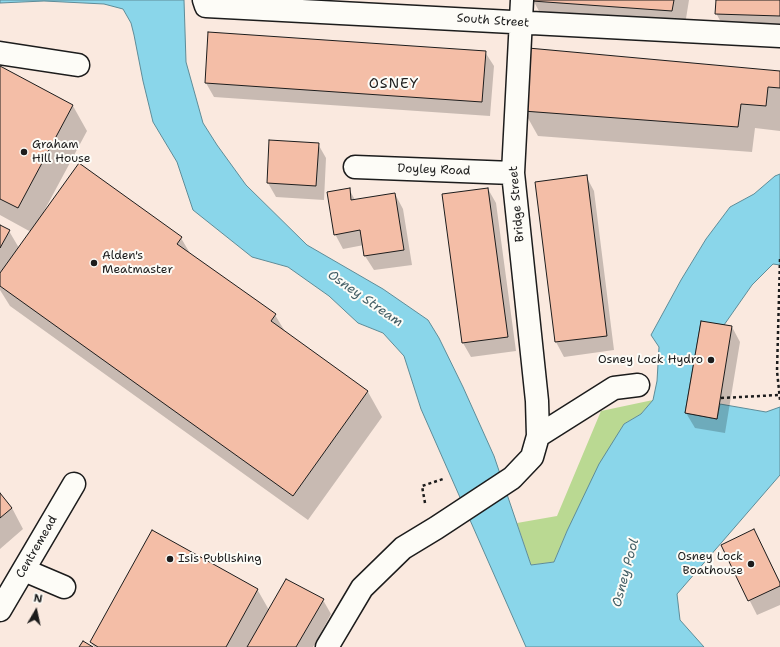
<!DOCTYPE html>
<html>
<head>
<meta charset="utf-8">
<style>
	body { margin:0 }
	#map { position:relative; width:780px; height:647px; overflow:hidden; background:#fae9df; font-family:"Shantell Sans",sans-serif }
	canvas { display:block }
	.north { position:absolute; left:16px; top:591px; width:40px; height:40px; -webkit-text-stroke:3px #fdfcf7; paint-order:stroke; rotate:9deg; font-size:11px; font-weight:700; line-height:16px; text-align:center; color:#1c1c1c }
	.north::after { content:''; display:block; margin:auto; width:14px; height:18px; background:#1c1c1c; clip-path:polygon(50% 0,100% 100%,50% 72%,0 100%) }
</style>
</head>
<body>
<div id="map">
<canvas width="780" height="647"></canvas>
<div class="north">N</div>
</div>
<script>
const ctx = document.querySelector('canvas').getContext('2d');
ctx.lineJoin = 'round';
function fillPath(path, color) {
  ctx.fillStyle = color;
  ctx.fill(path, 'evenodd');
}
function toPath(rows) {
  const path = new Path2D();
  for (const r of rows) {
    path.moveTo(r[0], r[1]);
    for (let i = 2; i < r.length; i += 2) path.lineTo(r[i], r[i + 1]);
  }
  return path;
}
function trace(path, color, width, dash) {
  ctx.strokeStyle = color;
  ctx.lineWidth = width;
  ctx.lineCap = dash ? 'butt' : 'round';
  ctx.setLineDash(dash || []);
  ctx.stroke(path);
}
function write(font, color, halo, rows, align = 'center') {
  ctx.font = font + ' "Shantell Sans",sans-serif';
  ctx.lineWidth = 4;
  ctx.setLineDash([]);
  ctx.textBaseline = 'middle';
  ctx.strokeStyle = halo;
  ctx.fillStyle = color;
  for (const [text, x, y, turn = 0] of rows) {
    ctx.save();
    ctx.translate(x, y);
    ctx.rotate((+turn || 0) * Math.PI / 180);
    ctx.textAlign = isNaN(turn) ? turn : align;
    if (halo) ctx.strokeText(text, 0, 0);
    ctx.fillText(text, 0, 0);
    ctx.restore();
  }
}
fillPath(toPath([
	[653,400,641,414,624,424,580,505,567,531,554,562,531,565,517,523,557,516,601,411]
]), '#bad992');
const water = toPath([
	[0,0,184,0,186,62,203,123,217,145,246,185,307,245,383,289,428,320,439,338,463,387,494,456,531,565,554,562,567,531,599,464,624,424,641,414,653,400,657,381,659,347,651,335,681,280,706,239,730,207,754,194,775,176,780,174,780,265,773,264,752,285,724,325,701,322,685,413,717,419,720,404,766,412,780,407,780,475,677,594,680,620,704,647,526,647,421,409,404,356,383,333,358,323,329,296,288,267,252,257,193,210,177,162,153,122,143,81,134,35,131,23,123,9,104,4,44,1,0,3,0,0]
]);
fillPath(water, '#8ad6ea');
trace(water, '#5e8c98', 1);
fillPath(toPath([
	[533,0,689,0,684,31,545,22],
	[717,0,780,0,780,30,724,28,716,13],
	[485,52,494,66,490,116,214,97,206,83],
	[0,67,73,106,87,131,43,213,181,238,191,255,275,315,286,333,368,392,382,417,308,520,10,306,0,290,0,226,9,231,19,248,31,232,0,215],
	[780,72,780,131,755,128,752,152,538,136,524,111],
	[318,144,326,158,324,200,276,197,268,183],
	[586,176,594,191,614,350,564,357,556,342,536,182],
	[349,189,355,200,395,194,403,209,412,265,374,270,365,256,364,245,343,249,335,234],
	[488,189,496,203,516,351,471,357,463,343,443,195],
	[732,327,740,342,725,433,695,428,686,413],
	[0,495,12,508,23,529,0,549],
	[754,530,780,582,780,605,757,615,722,546],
	[257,589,269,610,323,600,331,614,313,647,94,647,91,642]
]), '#0003');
const building = toPath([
	[532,0,674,0,672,11,532,1,532,0],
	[716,0,780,0,780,16,715,14,716,0],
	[208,32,486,51,482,102,205,83,208,32],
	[528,48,780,71,780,88,768,87,766,106,741,104,738,127,523,111,528,48],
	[0,66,73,105,18,208,0,199,0,66],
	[269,140,319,143,316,186,267,183,269,140],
	[79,163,182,237,177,244,276,314,271,321,368,391,293,496,0,286,0,273,79,163],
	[587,175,607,336,555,342,535,182,587,175],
	[350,188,351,200,395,193,404,250,364,256,360,230,334,235,327,192,350,188],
	[488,188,508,337,462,343,442,194,488,188],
	[0,225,10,230,0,248,0,225],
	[701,321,732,326,717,419,685,413,701,321],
	[0,493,12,508,0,518,0,493],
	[754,529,780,583,780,586,748,601,721,545,754,529],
	[152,530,258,589,226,647,98,647,90,642,152,530],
	[286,579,324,599,296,647,247,647,286,579],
	[83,641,93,647,79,647,83,641]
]);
fillPath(building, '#f4bea7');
trace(building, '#1c1c1c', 1);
const minor = toPath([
	[204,0,206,6,780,36],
	[0,53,78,65],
	[355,167,513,173],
	[538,436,614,388,638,385],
	[24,570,64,587],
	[0,610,74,484],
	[327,647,362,588,403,548,436,528,512,478,532,457,538,436,537,401,513,173,522,0]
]);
trace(minor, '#1c1c1c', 25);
trace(toPath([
	[780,259,777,371,780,400],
	[721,398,779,395],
	[425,503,422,486,443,479]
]), '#1c1c1c', 2.5, [3, 3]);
trace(minor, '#fdfcf7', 22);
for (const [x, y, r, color] of [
	[24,152,4,"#1c1c1c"],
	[94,263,4,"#1c1c1c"],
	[711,360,4,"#1c1c1c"],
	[170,559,4,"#1c1c1c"],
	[751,564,4,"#1c1c1c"]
]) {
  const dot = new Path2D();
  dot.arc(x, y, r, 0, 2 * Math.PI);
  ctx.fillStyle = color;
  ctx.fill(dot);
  trace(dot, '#fdfcf7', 1.5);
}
write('12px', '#1c1c1c', '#fdfcf7', [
	["South Street",493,21,4],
	["Doyley Road",434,170,2],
	["Bridge Street",517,204,-95],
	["Centremead",37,547,-60]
]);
write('12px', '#1c1c1c', '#fdfcf7', [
	["Graham",32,145],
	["Hill House",32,159],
	["Alden's",102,256],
	["Meatmaster",102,270],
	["Osney Lock Hydro",703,360,"right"],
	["Osney Lock",743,557,"right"],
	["Boathouse",743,571,"right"],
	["Isis Publishing",178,559]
], 'left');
write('italic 13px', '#425d64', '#fdfcf7', [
	["Osney Stream",365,299,35],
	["Osney Pool",626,573,-75]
]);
ctx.letterSpacing = '1px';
write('14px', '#1c1c1c', '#fdfcf7', [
	["OSNEY",394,84]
]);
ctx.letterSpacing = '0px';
</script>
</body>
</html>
